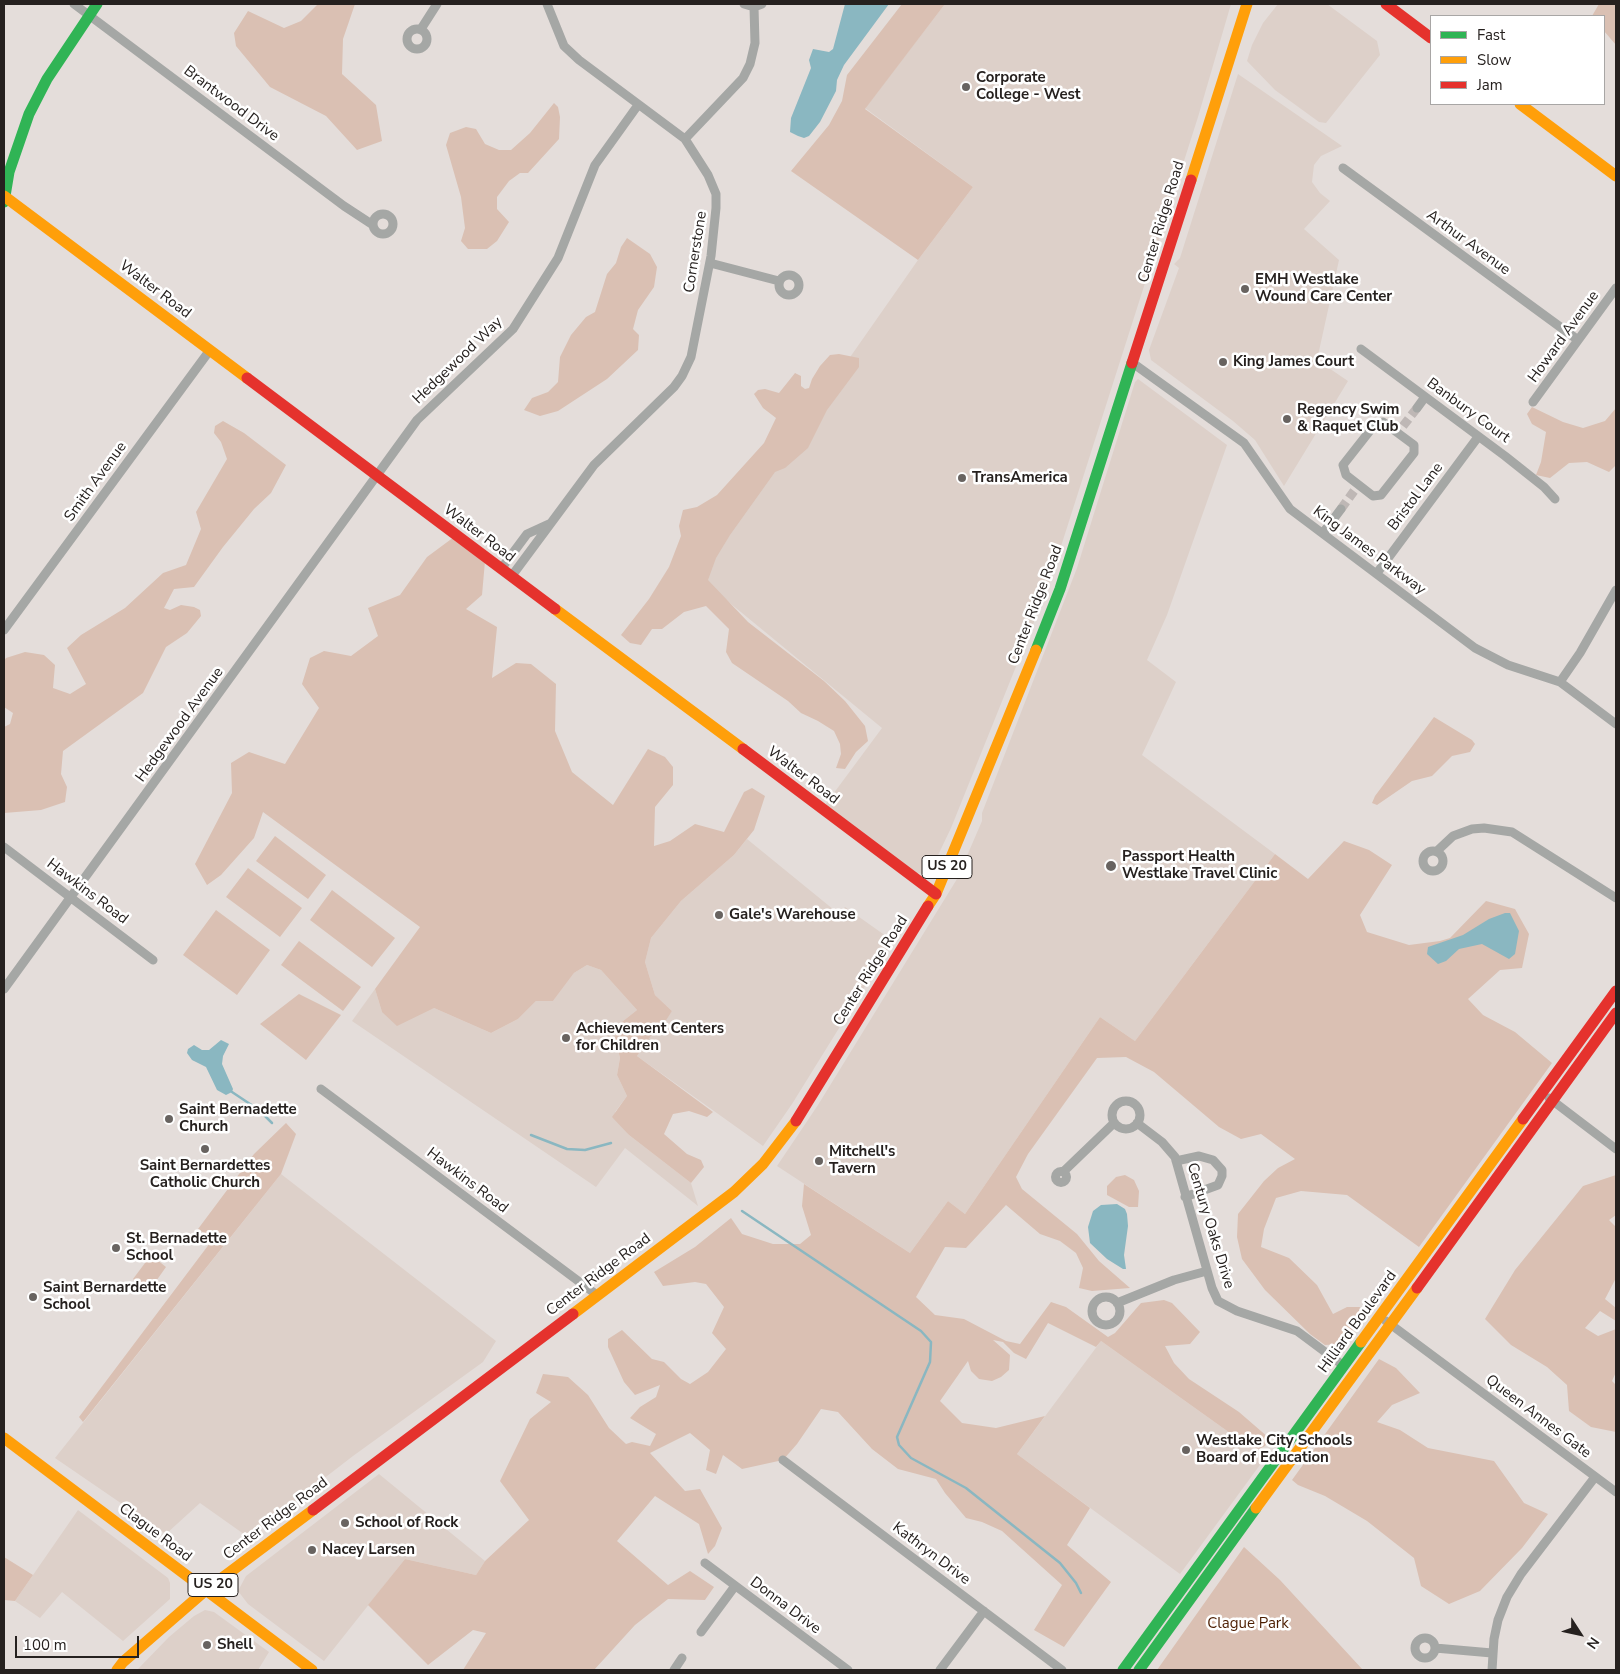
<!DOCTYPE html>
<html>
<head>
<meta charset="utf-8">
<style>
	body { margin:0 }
	#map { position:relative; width:1620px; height:1674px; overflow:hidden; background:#e4ddda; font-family:"Nunito Sans",sans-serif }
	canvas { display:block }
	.frame { position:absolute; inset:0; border:5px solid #26211f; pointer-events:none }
	.legend { position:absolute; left:1430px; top:15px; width:175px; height:90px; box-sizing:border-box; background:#fff; border:1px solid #a8a6a5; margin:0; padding:6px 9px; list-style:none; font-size:15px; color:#26211f }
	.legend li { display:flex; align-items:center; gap:10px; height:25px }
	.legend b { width:25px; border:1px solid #a8a6a5 }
	.north { position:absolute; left:1555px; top:1609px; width:50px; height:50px; -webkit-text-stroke:4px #fff; paint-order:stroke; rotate:125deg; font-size:14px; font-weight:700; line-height:20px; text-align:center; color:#26211f }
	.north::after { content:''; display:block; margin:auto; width:18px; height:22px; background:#26211f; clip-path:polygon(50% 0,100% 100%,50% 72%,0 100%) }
	.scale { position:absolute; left:15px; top:1636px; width:124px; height:22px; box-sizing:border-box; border:2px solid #26211f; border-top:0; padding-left:6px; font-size:15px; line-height:18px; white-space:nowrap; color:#26211f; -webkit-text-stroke:4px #fff; paint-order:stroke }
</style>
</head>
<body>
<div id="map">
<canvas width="1620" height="1674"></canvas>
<div class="frame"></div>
<ul class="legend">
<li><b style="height:6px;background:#30b455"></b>Fast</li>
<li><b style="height:6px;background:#ff9f0a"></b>Slow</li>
<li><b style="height:6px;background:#e5322d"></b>Jam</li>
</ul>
<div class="north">N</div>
<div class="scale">100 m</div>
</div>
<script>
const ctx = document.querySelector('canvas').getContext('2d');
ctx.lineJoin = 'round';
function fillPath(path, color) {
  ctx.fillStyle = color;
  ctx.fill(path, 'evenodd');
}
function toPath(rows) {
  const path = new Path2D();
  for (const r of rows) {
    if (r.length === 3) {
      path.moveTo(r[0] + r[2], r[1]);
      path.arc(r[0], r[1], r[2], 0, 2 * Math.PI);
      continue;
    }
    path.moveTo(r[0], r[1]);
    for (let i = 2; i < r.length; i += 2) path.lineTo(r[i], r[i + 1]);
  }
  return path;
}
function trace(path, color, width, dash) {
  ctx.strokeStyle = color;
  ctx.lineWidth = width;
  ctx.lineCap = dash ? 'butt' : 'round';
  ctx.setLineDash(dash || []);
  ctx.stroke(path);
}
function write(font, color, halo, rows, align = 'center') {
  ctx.font = font + ' "Nunito Sans",sans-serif';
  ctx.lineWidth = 5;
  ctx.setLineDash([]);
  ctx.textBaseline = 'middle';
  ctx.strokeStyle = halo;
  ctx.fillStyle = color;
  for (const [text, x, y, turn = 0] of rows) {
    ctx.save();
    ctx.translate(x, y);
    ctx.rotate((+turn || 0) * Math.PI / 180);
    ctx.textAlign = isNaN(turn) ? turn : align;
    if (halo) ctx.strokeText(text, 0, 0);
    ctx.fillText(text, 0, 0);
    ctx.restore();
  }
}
fillPath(toPath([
	[945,4,1231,4,1198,117,1048,587,951,828,929,874,916,873,825,805,882,728,697,576,918,260,973,187,865,108],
	[1278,4,1327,4,1377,41,1380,55,1326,123,1319,122,1275,90,1247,61,1252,45,1263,23],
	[1238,74,1342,146,1321,156,1314,165,1312,182,1320,193,1330,201,1304,229,1339,260,1317,360,1348,381,1284,486,1255,440,1233,421,1151,360,1149,350,1179,268,1174,264,1180,258],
	[1138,379,1227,445,1167,615,1147,660,1176,682,1142,755,1275,854,1135,1041,1100,1017,965,1214,948,1201,910,1253,777,1166,818,1105,957,879,982,821,982,813,1077,568,1135,382],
	[747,839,839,914,845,907,893,941,792,1104,763,1146,637,1056,655,1029,672,1011,655,995,645,962,651,938,681,901,734,855],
	[587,965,601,970,637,1010,618,1025,615,1037,620,1058,617,1075,627,1096,615,1112,629,1135,691,1183,698,1206,625,1148,596,1187,352,1021,375,989,382,1012,434,1008,491,1033,518,1019,536,1001,553,1001,574,973],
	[281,1174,496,1341,483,1362,353,1456,248,1537,200,1503,166,1534,55,1458],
	[1101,1341,1265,1458,1180,1574,1017,1454],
	[379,1474,485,1561,476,1575,405,1559,324,1661,248,1604,238,1591,246,1576],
	[78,1510,168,1578,170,1583,170,1599,123,1641,62,1592,40,1618,15,1601],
	[205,1610,214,1612,269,1652,258,1670,137,1670,169,1637,194,1616]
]), '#ddd0c9');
fillPath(toPath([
	[318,4,355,4,343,39,342,74,376,105,382,141,357,150,326,116,270,87,236,46,234,33,248,11,284,28,301,21],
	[902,4,945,4,865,109,973,187,918,260,791,171,829,125,842,101,847,75],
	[1599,4,1616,4,1616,45,1604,31,1604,16,1592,16],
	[554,103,558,107,560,117,559,139,528,173,520,173,509,181,497,197,497,209,509,222,497,241,487,249,468,249,461,241,465,228,461,197,446,145,450,133,466,127,476,129,485,144,499,150,511,150,530,133],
	[627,238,650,254,657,267,654,287,638,310,633,329,639,335,638,350,607,379,558,411,540,416,524,410,532,398,548,392,558,382,560,357,571,335,586,317,595,312,607,274,616,263,621,247],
	[839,354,859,358,859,367,827,410,808,448,785,468,775,472,730,535,716,558,708,580,748,622,824,681,845,701,865,726,868,741,856,752,845,769,836,768,841,754,840,744,834,731,818,721,801,713,788,701,732,663,726,652,729,629,706,606,684,612,662,629,652,629,641,645,630,643,621,635,649,599,669,567,681,536,679,526,683,510,697,507,717,495,764,443,776,418,763,408,754,394,758,390,765,389,779,393,795,373,801,376,801,386,805,389,809,388,812,379,820,366,830,355],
	[1532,407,1563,422,1583,428,1605,421,1616,408,1616,465,1609,472,1587,462,1569,463,1550,478,1536,475,1541,462,1546,432,1532,424,1527,414],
	[223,421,244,433,286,465,271,493,254,509,223,547,194,587,174,589,164,608,170,610,181,605,194,607,200,610,201,616,187,633,166,647,143,693,63,751,61,774,67,787,65,802,41,810,4,813,4,727,10,724,13,713,4,707,4,661,6,658,25,652,44,655,55,665,53,688,70,694,86,684,67,648,81,635,125,608,163,573,186,565,201,529,196,512,227,459,221,442,214,433,215,426],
	[454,537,485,561,482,595,466,609,497,627,492,678,516,663,531,664,556,684,555,731,572,772,613,805,648,749,665,757,673,767,673,785,655,807,654,846,670,841,695,824,724,832,744,792,752,788,765,796,754,830,734,855,681,901,651,938,645,962,655,995,672,1011,659,1031,655,1030,637,1056,713,1112,707,1117,689,1111,673,1114,664,1134,687,1154,701,1160,704,1167,691,1183,629,1135,612,1117,627,1096,617,1075,620,1058,615,1037,618,1025,637,1010,601,970,587,965,574,973,553,1001,536,1001,518,1019,491,1033,434,1008,397,1026,382,1012,375,989,420,927,263,812,254,838,221,875,207,885,195,864,232,793,231,763,249,752,285,764,319,708,302,684,310,658,324,651,351,656,378,636,368,608,400,595,427,557],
	[1434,717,1472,740,1475,744,1470,752,1452,756,1432,776,1412,781,1377,805,1372,803,1375,796],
	[275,836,326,875,308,899,256,861],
	[1344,841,1369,850,1392,865,1360,915,1367,932,1409,945,1440,941,1450,938,1486,901,1515,909,1529,934,1522,968,1500,970,1468,999,1483,1015,1515,1032,1552,1063,1419,1247,1347,1195,1301,1191,1276,1198,1264,1229,1261,1247,1289,1258,1317,1285,1333,1314,1347,1307,1360,1307,1355,1327,1341,1344,1325,1345,1310,1334,1265,1290,1242,1259,1237,1237,1238,1214,1264,1181,1278,1168,1295,1159,1261,1134,1241,1139,1219,1127,1154,1072,1126,1057,1097,1058,1028,1154,1016,1177,1022,1189,1077,1234,1099,1261,1130,1288,1092,1291,1079,1288,1083,1268,1076,1253,1060,1241,1040,1234,1006,1205,966,1248,945,1247,916,1297,935,1315,964,1319,1006,1341,1020,1344,1051,1302,1066,1307,1108,1337,1115,1333,1141,1303,1164,1300,1172,1303,1200,1332,1190,1344,1165,1346,1174,1363,1189,1379,1239,1412,1269,1438,1265,1446,1259,1449,1251,1448,1101,1341,1096,1347,1048,1323,1026,1359,1014,1353,1003,1342,993,1340,1010,1355,1009,1370,1001,1377,992,1381,979,1379,971,1371,968,1361,940,1401,962,1423,996,1428,1045,1416,1017,1454,1090,1508,1067,1545,1111,1582,1064,1647,1034,1630,1062,1585,1002,1531,982,1522,966,1518,945,1493,936,1479,898,1469,872,1449,838,1412,821,1409,797,1444,783,1460,742,1469,723,1455,716,1474,706,1470,710,1450,690,1433,650,1453,685,1491,700,1489,722,1528,715,1546,708,1554,699,1524,655,1496,617,1541,668,1585,690,1571,714,1587,705,1600,668,1599,635,1625,594,1670,463,1670,486,1633,473,1630,428,1665,368,1605,405,1559,476,1575,485,1561,529,1520,500,1481,530,1419,551,1402,536,1393,543,1374,568,1377,588,1395,609,1428,626,1444,632,1442,650,1446,656,1434,630,1418,640,1407,656,1397,660,1385,635,1395,624,1382,608,1347,608,1339,622,1330,652,1359,664,1362,681,1379,690,1384,708,1372,726,1349,712,1333,724,1307,706,1284,695,1282,663,1286,654,1272,695,1247,731,1218,742,1234,773,1244,800,1244,811,1235,802,1206,804,1184,910,1253,948,1201,965,1214,1100,1017,1135,1041,1275,854,1308,879],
	[248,868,302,908,280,937,226,897],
	[332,890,395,938,372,967,310,920],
	[216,910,270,950,237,995,183,955],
	[299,941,361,987,343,1011,281,965],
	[299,994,341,1015,306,1060,260,1024],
	[286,1123,296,1134,281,1174,83,1422,79,1417,213,1239,198,1229,254,1154],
	[1125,1175,1134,1180,1139,1191,1138,1207,1129,1207,1107,1195,1107,1186,1116,1177],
	[1616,1175,1616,1215,1609,1220,1616,1227,1616,1278,1605,1299,1616,1308,1616,1321,1600,1311,1585,1328,1598,1336,1616,1329,1616,1372,1612,1381,1616,1385,1616,1432,1591,1427,1569,1411,1567,1385,1547,1367,1511,1345,1485,1319,1515,1270,1583,1186],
	[151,1255,166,1267,149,1291,133,1279],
	[1379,1359,1396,1368,1420,1393,1392,1405,1377,1422,1400,1430,1428,1448,1494,1461,1524,1503,1548,1514,1522,1548,1480,1591,1449,1604,1421,1586,1414,1558,1367,1521,1325,1496,1298,1485,1292,1480],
	[1244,1547,1280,1580,1363,1670,1157,1670],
	[4,1557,33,1575,15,1601,4,1600]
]), '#dac0b3');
fillPath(toPath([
	[845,4,889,4,844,65,837,80,836,91,820,122,809,136,804,138,798,136,790,132,791,118,811,68,809,60,813,49,829,52,833,49],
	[1505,913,1510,913,1519,931,1515,954,1509,959,1482,944,1459,949,1446,961,1438,964,1427,954,1428,947,1463,935,1489,919],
	[221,1040,229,1044,223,1056,222,1064,233,1089,232,1092,226,1095,217,1090,206,1067,192,1060,187,1053,188,1049,194,1045,202,1050,209,1050],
	[1117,1204,1125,1209,1127,1214,1128,1226,1124,1255,1126,1269,1123,1269,1107,1259,1090,1243,1088,1227,1093,1211,1101,1205]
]), '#8ab7c1');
trace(toPath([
	[232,1092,259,1110,272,1123],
	[531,1135,567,1149,585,1150,611,1143],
	[742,1211,921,1331,931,1342,930,1362,897,1437,899,1445,911,1458,966,1488,1060,1563,1076,1583,1081,1593]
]), '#8ab7c1', 2.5);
trace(toPath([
	[1403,426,1417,408],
	[1341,509,1354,491]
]), '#beb7b5', 9, [9, 4.5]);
trace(toPath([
	[74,4,344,206,373,225],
	[744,4,754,7,762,4],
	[417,39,10],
	[421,29,437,4],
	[685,139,743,78,750,64,755,43,754,7],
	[1343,168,1578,340],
	[383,224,10],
	[710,263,779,281],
	[789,285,10],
	[1361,349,1505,456,1544,487,1555,499],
	[1134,364,1244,443,1290,509,1475,648,1508,665,1560,682,1616,724],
	[1533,402,1616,288],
	[1417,408,1425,397],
	[1383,422,1414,445,1414,453,1381,495,1373,496,1346,475,1343,465,1376,423,1383,422],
	[1323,533,1341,509],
	[501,569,527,534,551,523],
	[1377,573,1478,437],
	[511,577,594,465,674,387,682,376,691,357,711,256,716,208,716,194,708,175,685,139,579,60,564,46,547,4],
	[4,630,210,350],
	[1560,682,1580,653,1616,590],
	[4,847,153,960],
	[1433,861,10],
	[1437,851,1453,836,1472,829,1484,828,1512,832,1616,898],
	[4,989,417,420,513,329,558,258,595,165,638,105],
	[321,1089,597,1295],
	[1549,1098,1616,1149],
	[1126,1115,14],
	[1137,1123,1162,1142,1175,1157,1212,1288,1218,1301,1237,1311,1297,1331,1344,1366],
	[1176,1161,1199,1156,1213,1160,1222,1170,1222,1176,1218,1185,1185,1197],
	[1061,1177,5.5],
	[1063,1172,1114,1123],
	[1106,1311,14],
	[1117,1303,1174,1280,1207,1271],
	[1386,1321,1616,1492],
	[783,1460,1062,1670],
	[705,1563,848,1670],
	[701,1632,735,1586],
	[1425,1648,10],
	[1435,1648,1492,1653],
	[674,1670,682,1658],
	[940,1670,984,1611],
	[1492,1670,1494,1639,1498,1620,1507,1597,1521,1574,1595,1477]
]), '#a5a7a5', 9);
trace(toPath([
	[4,202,9,172,29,114,47,79,97,4],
	[1036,650,1060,589,1132,363],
	[1123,1670,1361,1342],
	[1139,1670,1256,1508]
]), '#30b455', 11);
trace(toPath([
	[1520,104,1616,176],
	[1191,180,1247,4],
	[4,196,247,378],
	[555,609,743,749],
	[928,906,936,894,1036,650],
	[573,1314,734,1192,763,1164,796,1121],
	[1361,1342,1523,1119],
	[4,1438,312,1670],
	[1256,1508,1417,1288],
	[117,1670,123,1662,206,1590,313,1510]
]), '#ff9f0a', 11);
trace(toPath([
	[1386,4,1431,38],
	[1132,363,1191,180],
	[247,378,555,609],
	[743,749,936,894],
	[1523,1119,1616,991],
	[796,1121,928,906],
	[1417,1288,1616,1013],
	[313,1510,573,1314]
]), '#e5322d', 11);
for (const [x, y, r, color] of [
	[966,87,5,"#686360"],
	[1245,289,5,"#686360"],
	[1223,362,5,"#686360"],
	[1287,419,5,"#686360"],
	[962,478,5,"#686360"],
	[1111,866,6,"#686360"],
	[719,915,5,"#686360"],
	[566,1038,5,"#686360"],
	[169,1119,5,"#686360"],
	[205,1149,5,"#686360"],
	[819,1161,5,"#686360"],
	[116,1248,5,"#686360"],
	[33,1297,5,"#686360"],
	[1186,1450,5,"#686360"],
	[345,1523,5,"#686360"],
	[312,1550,5,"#686360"],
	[207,1645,5,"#686360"]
]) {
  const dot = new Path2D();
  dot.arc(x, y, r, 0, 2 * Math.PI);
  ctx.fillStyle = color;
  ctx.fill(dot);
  trace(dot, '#fff', 2);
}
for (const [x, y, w] of [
	[947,867,50],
	[213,1585,50]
]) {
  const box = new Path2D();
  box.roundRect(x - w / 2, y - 11.5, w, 23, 4);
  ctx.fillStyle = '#fff';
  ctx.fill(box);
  trace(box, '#26211f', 1);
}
write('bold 14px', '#26211f', null, [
	["US 20",947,867],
	["US 20",213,1585]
]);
write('bold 15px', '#26211f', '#fff', [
	["Corporate",976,78],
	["College - West",976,95],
	["EMH Westlake",1255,280],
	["Wound Care Center",1255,297],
	["King James Court",1233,362],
	["Regency Swim",1297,410],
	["& Raquet Club",1297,427],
	["TransAmerica",972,478],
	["Passport Health",1122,857],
	["Westlake Travel Clinic",1122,874],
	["Gale's Warehouse",729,915],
	["Achievement Centers",576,1029],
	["for Children",576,1046],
	["Saint Bernadette",179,1110],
	["Church",179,1127],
	["Mitchell's",829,1152],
	["Tavern",829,1169],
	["Saint Bernardettes",205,1166,"center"],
	["Catholic Church",205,1183,"center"],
	["St. Bernadette",126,1239],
	["School",126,1256],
	["Saint Bernardette",43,1288],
	["School",43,1305],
	["Westlake City Schools",1196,1441],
	["Board of Education",1196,1458],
	["School of Rock",355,1523],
	["Nacey Larsen",322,1550],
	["Shell",217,1645]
], 'left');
write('15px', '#26211f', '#fff', [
	["Brantwood Drive",231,104,37],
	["Center Ridge Road",1162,222,-73],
	["Arthur Avenue",1468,243,36],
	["Cornerstone",696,252,-81],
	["Walter Road",155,290,37],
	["Howard Avenue",1564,337,-54],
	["Hedgewood Way",458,361,-44],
	["Banbury Court",1468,411,36],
	["Smith Avenue",96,482,-54],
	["Bristol Lane",1416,497,-53],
	["Walter Road",479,534,37],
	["King James Parkway",1369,551,37],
	["Center Ridge Road",1036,605,-69],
	["Hedgewood Avenue",180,725,-54],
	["Walter Road",803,776,37],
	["Hawkins Road",87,892,37],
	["Center Ridge Road",871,971,-58],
	["Hawkins Road",467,1181,37],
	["Century Oaks Drive",1210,1226,73],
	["Center Ridge Road",599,1275,-37],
	["Hilliard Boulevard",1358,1322,-54],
	["Queen Annes Gate",1538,1417,37],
	["Center Ridge Road",276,1519,-37],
	["Clague Road",155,1533,37],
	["Kathryn Drive",931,1554,37],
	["Donna Drive",785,1606,37]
]);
write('15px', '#4b1d00', '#fff', [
	["Clague Park",1248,1624]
]);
</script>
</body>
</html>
